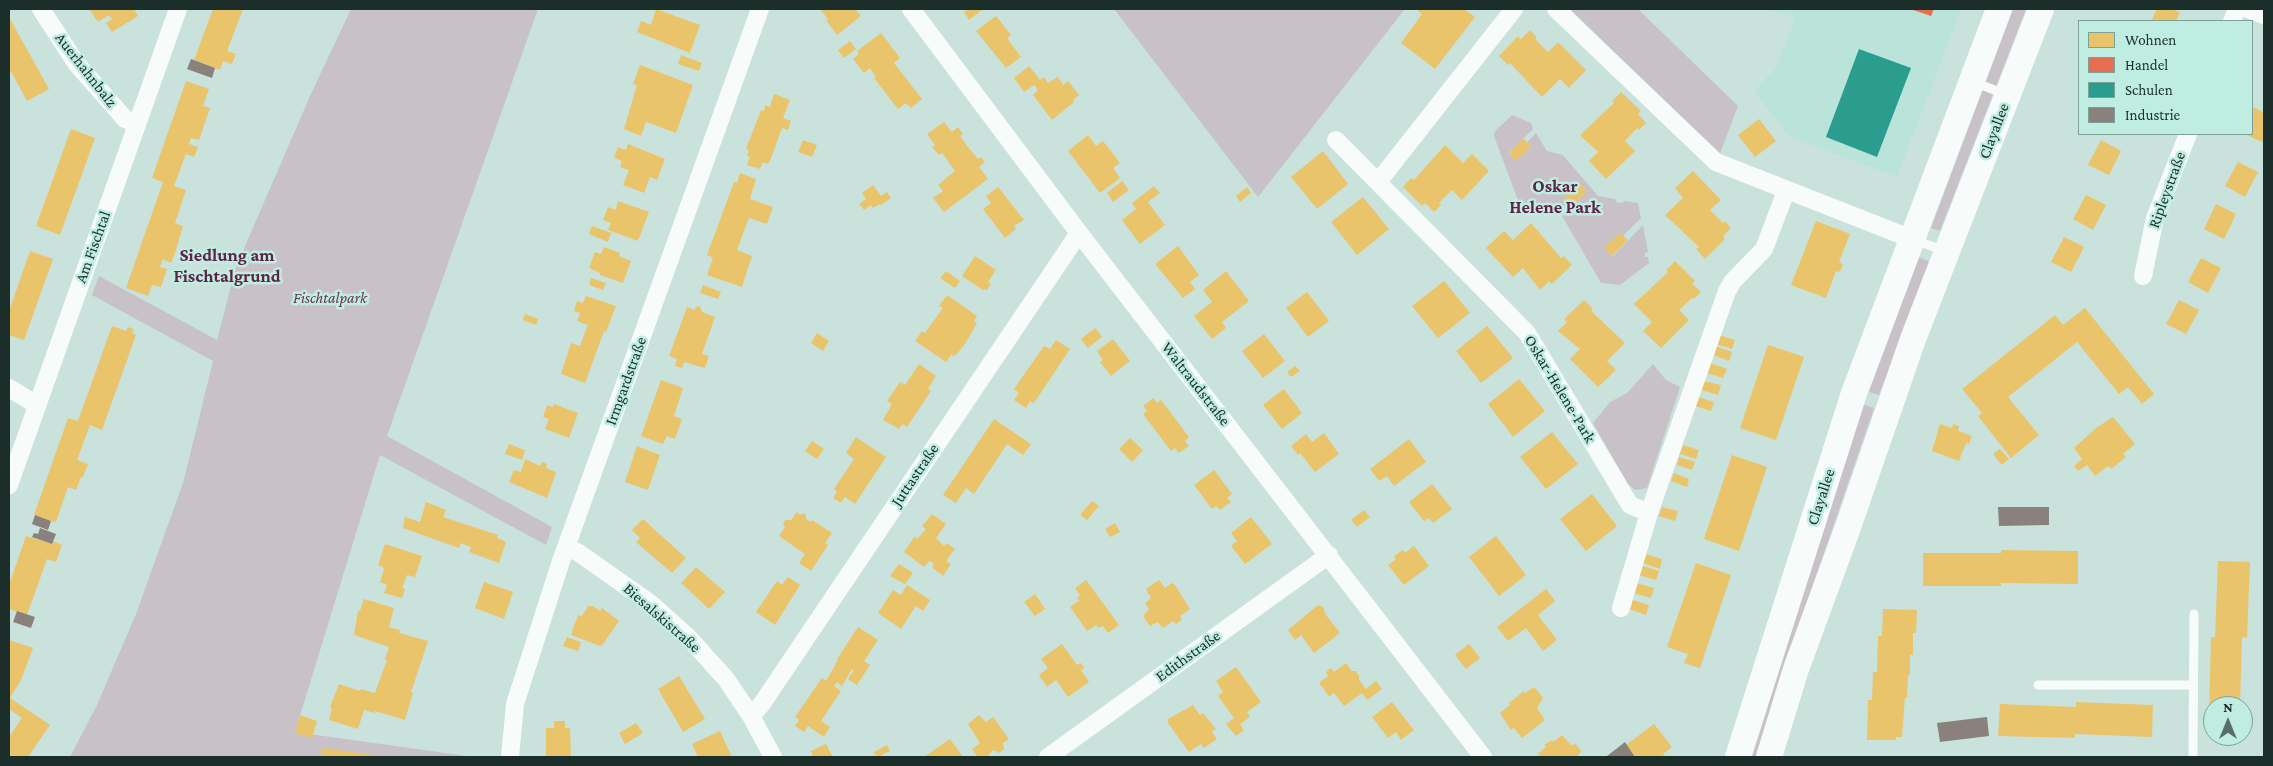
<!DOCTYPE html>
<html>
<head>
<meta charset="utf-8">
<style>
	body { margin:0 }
	#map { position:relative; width:2273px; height:766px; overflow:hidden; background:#cae2dc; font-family:"Crimson Pro",serif }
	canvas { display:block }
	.frame { position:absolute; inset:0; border:10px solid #1c2e29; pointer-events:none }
	.legend { position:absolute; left:2078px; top:20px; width:175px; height:115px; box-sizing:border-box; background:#c0ede1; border:1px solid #7ea197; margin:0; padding:6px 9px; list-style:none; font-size:15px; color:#1c2e29 }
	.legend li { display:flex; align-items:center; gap:10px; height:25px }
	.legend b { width:25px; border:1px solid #7ea197 }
	.north { position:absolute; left:2203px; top:696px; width:50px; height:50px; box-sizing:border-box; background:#c0ede1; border:1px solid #7ea197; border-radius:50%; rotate:0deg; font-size:14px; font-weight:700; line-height:20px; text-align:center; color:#1c2e29 }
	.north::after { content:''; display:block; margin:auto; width:18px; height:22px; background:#596d68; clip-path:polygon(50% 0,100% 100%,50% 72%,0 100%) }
</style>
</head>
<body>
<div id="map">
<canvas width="2273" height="766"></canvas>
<div class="frame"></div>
<ul class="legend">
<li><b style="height:14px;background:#e9c46a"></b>Wohnen</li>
<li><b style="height:14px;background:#e76f51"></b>Handel</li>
<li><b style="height:14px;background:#2a9d8f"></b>Schulen</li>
<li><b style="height:14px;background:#8a817c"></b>Industrie</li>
</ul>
<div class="north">N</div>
</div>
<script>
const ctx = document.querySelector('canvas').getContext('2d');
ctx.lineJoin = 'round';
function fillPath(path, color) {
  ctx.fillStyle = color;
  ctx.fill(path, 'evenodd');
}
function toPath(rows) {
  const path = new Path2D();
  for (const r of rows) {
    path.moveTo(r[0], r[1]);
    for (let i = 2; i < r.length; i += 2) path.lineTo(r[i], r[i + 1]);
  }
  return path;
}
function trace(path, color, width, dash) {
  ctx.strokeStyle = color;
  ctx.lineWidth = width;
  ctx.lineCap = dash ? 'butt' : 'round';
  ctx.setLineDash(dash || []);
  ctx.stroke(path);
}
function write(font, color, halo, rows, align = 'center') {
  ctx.font = font + ' "Crimson Pro",serif';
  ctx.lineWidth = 5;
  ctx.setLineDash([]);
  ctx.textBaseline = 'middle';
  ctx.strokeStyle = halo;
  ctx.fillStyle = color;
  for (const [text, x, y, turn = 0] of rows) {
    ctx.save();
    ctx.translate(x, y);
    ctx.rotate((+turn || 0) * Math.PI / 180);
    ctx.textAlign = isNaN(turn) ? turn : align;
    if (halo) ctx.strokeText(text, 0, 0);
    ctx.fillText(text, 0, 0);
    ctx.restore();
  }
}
fillPath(toPath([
	[1770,9,1961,9,1897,177,1789,136,1754,91,1777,67,1795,18]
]), '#bae3d9');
fillPath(toPath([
	[351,9,538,9,387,436,552,527,546,545,380,455,295,732,474,757,70,757,96,707,136,614,183,483,213,361,92,295,99,276,217,340,236,267,310,96],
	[1114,9,1405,9,1258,197],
	[1570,9,1638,9,1738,106,1719,156],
	[2013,9,2026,9,1940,231,1931,228],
	[1512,115,1531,123,1533,129,1509,153,1516,161,1531,146,1527,142,1536,133,1547,151,1563,155,1598,196,1615,199,1616,202,1623,203,1623,201,1638,203,1641,218,1623,236,1620,233,1605,248,1613,256,1643,225,1648,252,1645,253,1645,257,1648,257,1649,263,1620,285,1601,283,1562,216,1587,191,1580,184,1563,200,1567,204,1560,210,1519,203,1494,136,1495,131],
	[1919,257,1930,262,1879,395,1869,392],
	[1653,364,1666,380,1680,387,1647,488,1635,490,1628,484,1593,423,1610,402,1627,393],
	[1864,405,1874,408,1804,611,1759,757,1747,757,1794,611]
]), '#c8c2c8');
fillPath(toPath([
	[89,9,134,9,138,16,112,32,106,23,112,19,109,15,98,22],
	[213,9,243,9,227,51,236,54,232,64,223,61,220,70,194,60],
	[656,9,700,25,690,53,637,32,641,21,651,25],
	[820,9,855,9,861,16,837,35,826,20,828,19],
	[969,9,983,9,969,20,964,12],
	[1419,9,1464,9,1475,17,1435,69,1401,43,1422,14,1418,11],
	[2157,9,2172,9,2180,13,2176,21,2151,21],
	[996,16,1011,35,1007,38,1021,57,1006,68,976,31],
	[9,17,49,89,27,101,9,68],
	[1530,30,1537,38,1535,39,1548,52,1558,42,1586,70,1569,88,1560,79,1542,97,1510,63,1508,65,1499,56,1518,36,1521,39],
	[881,33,900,58,894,63,922,99,911,108,906,103,898,109,874,78,876,77,870,68,864,73,853,59,859,54,857,51],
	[850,41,856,49,844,58,838,50],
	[681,55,702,63,699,71,678,64],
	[640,65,693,85,676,133,646,122,641,136,624,129,637,85,633,84],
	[1029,66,1040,80,1044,77,1048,83,1058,77,1063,85,1068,81,1079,95,1074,99,1073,103,1052,120,1033,95,1038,90,1034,85,1024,92,1014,78],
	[186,81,209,89,203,106,210,108,199,140,191,138,189,144,198,147,194,157,186,154,174,186,186,190,175,223,183,226,175,253,171,263,163,259,160,267,167,269,161,287,152,285,148,296,126,288,163,182,152,178],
	[1621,92,1641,111,1638,114,1646,123,1639,130,1637,128,1625,141,1635,151,1606,179,1589,161,1598,152,1580,135,1614,103,1612,101],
	[774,94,790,100,783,118,791,121,788,130,782,128,771,158,768,164,763,162,760,169,747,165,750,157,747,156,749,150,746,149,761,110,764,111,765,105,770,107],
	[2254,107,2264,113,2264,137,2262,142,2244,134,2252,134,2252,111],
	[1759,119,1776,141,1755,157,1738,135],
	[944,122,952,132,958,127,963,134,960,136,968,147,978,159,981,157,985,162,979,167,988,179,944,212,933,198,943,191,938,185,955,171,942,153,939,155,932,147,935,145,927,134],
	[71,129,95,138,60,235,36,226],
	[1088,135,1096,146,1103,141,1120,163,1113,168,1120,178,1100,193,1068,151],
	[1523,138,1531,146,1516,161,1509,154],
	[803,140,817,145,812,157,798,152],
	[2101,140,2121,151,2109,175,2088,165],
	[628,144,665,159,657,180,650,177,644,193,623,185,629,170,620,167,622,161,614,158,618,147,626,150],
	[1445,145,1463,163,1472,154,1489,171,1462,200,1452,190,1439,203,1441,205,1434,212,1425,203,1422,206,1403,187,1411,178,1414,180],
	[1323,151,1348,184,1317,209,1291,177],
	[2238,162,2258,172,2245,197,2225,186],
	[1693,171,1721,200,1710,210,1723,223,1725,221,1731,228,1723,236,1725,239,1705,259,1696,249,1699,247,1665,215,1683,198,1675,188],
	[740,173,756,179,750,199,773,207,767,224,749,218,737,250,752,256,742,287,707,275,713,258,707,255,734,182,737,183],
	[1122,181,1129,190,1113,202,1107,193],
	[1579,183,1587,191,1571,207,1563,200],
	[873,185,881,196,887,192,891,198,881,205,880,204,873,208,871,205,864,210,859,204,866,199,862,193],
	[1154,186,1160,193,1148,202,1165,225,1140,244,1122,220,1136,209,1132,203],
	[998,187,1024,220,1014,226,1016,229,1005,238,983,209,991,203,986,196],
	[1247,187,1251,193,1240,202,1236,196],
	[2086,195,2106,205,2093,230,2073,219],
	[1363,197,1389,229,1357,255,1331,222],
	[618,201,649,212,638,241,608,230,611,223,603,220,608,207,616,210],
	[2216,204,2236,214,2224,239,2204,229],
	[1816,221,1850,234,1839,262,1843,264,1840,272,1836,271,1826,298,1791,285],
	[1531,223,1561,258,1564,256,1572,265,1552,284,1549,281,1540,290,1523,268,1513,277,1486,248,1504,231,1513,240],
	[592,226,611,233,608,242,589,234],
	[1620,233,1628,240,1612,256,1604,248],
	[2064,237,2084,247,2071,272,2051,262],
	[1178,246,1199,275,1190,282,1195,289,1183,298,1155,264],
	[604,247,620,253,619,256,631,261,623,283,600,275,600,273,589,268,595,252,601,254],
	[30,251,53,259,24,340,9,335,9,311],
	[975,256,996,270,988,282,991,284,987,290,984,289,983,290,962,276],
	[2201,258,2221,268,2208,293,2188,282],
	[1675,261,1695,281,1692,284,1701,292,1694,299,1692,298,1679,310,1689,320,1661,348,1643,331,1652,322,1634,304,1668,272,1666,270],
	[946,271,960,281,955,288,940,278],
	[1226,271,1249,301,1222,322,1226,328,1212,339,1194,316,1212,302,1203,290],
	[591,278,606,283,603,290,589,285],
	[1444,281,1470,313,1438,338,1412,306],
	[703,285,721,292,718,299,700,293],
	[1307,292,1329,321,1308,337,1286,308],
	[947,295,977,316,974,321,977,323,965,344,955,356,951,355,946,362,915,341,922,331,925,333,943,308,939,306],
	[586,296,616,306,606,332,604,331,585,383,561,374,571,343,580,346,588,325,577,321,580,313,574,311,577,301,583,303],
	[1584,300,1593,309,1591,311,1625,343,1607,361,1616,370,1598,387,1570,359,1580,349,1558,331,1567,322,1564,319],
	[2179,300,2199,310,2186,334,2166,324],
	[700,306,702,312,715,317,702,354,709,356,705,368,684,362,682,368,675,366,677,359,669,356,687,307,694,310,696,307],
	[2085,308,2154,394,2142,404,2128,387,2119,394,2077,342,2008,397,2039,435,2011,458,1978,416,1982,413,1962,389,2055,315,2063,325],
	[525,314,538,319,536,325,523,320],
	[112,326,126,331,128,327,134,329,132,333,136,335,102,430,90,425,77,460,88,464,83,477,81,477,76,490,68,487,56,522,51,521,34,515,68,418,78,421],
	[1487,326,1513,358,1481,383,1456,351],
	[1095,328,1102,337,1088,348,1081,339],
	[817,333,829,341,823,351,811,343],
	[1264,334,1285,361,1263,378,1242,351],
	[1719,335,1735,340,1732,349,1716,344],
	[1113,339,1130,361,1111,376,1100,362,1103,360,1097,351],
	[1056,340,1070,349,1034,403,1030,401,1026,408,1014,400,1019,393,1014,389,1044,346,1050,349],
	[1768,345,1804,357,1776,440,1740,428],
	[1715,346,1732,352,1729,361,1713,355],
	[1710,363,1727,369,1723,378,1707,373],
	[919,364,936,376,928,389,931,391,907,427,902,424,899,429,883,420,892,404,887,401,900,382,905,385],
	[1295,366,1300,371,1291,377,1287,372],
	[1519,379,1545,411,1513,437,1488,404],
	[661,380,683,388,674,416,682,419,675,439,667,436,663,444,641,436],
	[1703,381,1721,385,1718,395,1701,390],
	[1284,389,1302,413,1282,429,1263,405],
	[1698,397,1714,402,1711,411,1695,406],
	[1153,398,1157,403,1161,400,1189,437,1185,441,1189,446,1179,453,1175,448,1171,451,1143,414,1147,411,1143,406],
	[554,404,578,413,569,438,545,429,549,419,543,417,547,405,553,407],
	[2113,417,2135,444,2123,454,2126,457,2111,469,2108,466,2095,476,2087,465,2078,471,2074,466,2082,459,2074,448,2096,428],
	[994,419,1031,444,1023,455,1007,444,974,494,966,488,956,503,943,495],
	[1940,424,1952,428,1953,424,1959,426,1958,431,1972,436,1969,444,1966,443,1959,461,1932,451],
	[1552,432,1578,464,1546,489,1520,457],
	[1324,433,1339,454,1315,472,1300,453,1298,455,1291,446,1306,434,1312,442],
	[856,437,886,457,855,504,845,497,841,503,833,498,837,492,834,489,854,459,846,453],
	[1130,438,1143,450,1132,462,1119,449],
	[1409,439,1426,462,1394,486,1387,476,1379,481,1370,469],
	[812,441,824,449,817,459,805,451],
	[509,444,525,450,522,460,505,454],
	[1683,445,1699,450,1696,459,1680,454],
	[637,446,660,455,648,490,625,482],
	[2000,449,2009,459,2002,465,1993,454],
	[1732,455,1767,467,1739,551,1704,539],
	[1679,457,1695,462,1692,470,1677,465],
	[525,459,540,466,542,462,547,464,546,468,556,472,547,498,509,482,514,470,521,472],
	[1214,470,1232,494,1227,498,1231,502,1220,510,1216,506,1212,509,1194,485],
	[1674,473,1689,479,1687,487,1671,481],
	[1432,484,1452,509,1433,523,1429,518,1424,521,1409,502],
	[1592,494,1617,526,1586,551,1560,519],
	[1092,501,1099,506,1087,520,1080,515],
	[426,502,446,510,443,517,498,535,497,538,506,542,499,563,469,552,471,547,461,543,459,548,403,528,405,517,420,522],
	[1662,507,1678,511,1675,521,1659,516],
	[1364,510,1370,517,1357,527,1351,520],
	[797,512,800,515,805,513,806,519,811,522,812,520,832,533,825,543,828,545,811,571,799,563,805,554,779,536,785,527,783,525,785,520,791,520],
	[932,514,946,524,936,538,944,546,947,543,955,549,948,558,947,562,951,564,943,576,932,567,934,563,929,561,924,567,904,552,915,536,917,539,926,529,922,526],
	[1251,517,1272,544,1245,564,1231,546,1237,541,1231,533],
	[643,519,686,558,672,573,636,542,640,538,632,530],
	[1115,523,1120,532,1110,537,1105,529],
	[26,536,52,544,53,541,62,545,56,562,47,559,27,615,9,609,9,585],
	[1496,536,1526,575,1499,596,1469,557],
	[385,544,422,556,415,577,407,575,402,588,405,589,402,598,384,593,387,585,380,582,384,570,383,567,378,565],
	[1414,546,1429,566,1404,585,1388,565,1396,559,1394,556,1403,550,1405,553],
	[2001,550,2078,551,2078,584,2001,583,2001,586,1923,586,1923,553,2001,553],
	[1646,554,1662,559,1660,569,1643,563],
	[2218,561,2250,562,2247,638,2242,637,2240,706,2213,706,2213,713,2209,713,2211,637,2215,637],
	[1696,563,1731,575,1700,668,1684,663,1688,654,1667,647],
	[899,564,913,573,905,584,890,576],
	[1643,566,1659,571,1656,580,1639,575],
	[696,567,725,592,709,609,681,583],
	[788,577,800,585,775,625,756,612,777,581,782,585],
	[1086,580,1119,625,1108,633,1103,626,1098,628,1096,625,1087,631,1070,607,1079,601,1077,598,1080,595,1075,588],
	[1159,580,1165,588,1172,583,1175,585,1190,609,1180,616,1182,620,1176,624,1173,621,1163,628,1158,622,1150,626,1143,616,1149,609,1145,603,1151,598,1146,589],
	[484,582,513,592,504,619,475,608],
	[1636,583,1654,588,1651,598,1633,593],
	[907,585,930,600,923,611,916,606,901,629,878,613,893,590,901,595],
	[1546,589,1555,601,1538,615,1557,640,1543,651,1526,628,1508,641,1497,627],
	[1035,594,1045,609,1035,616,1024,602],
	[364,599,394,608,389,627,400,630,399,633,428,641,411,692,413,693,405,720,375,711,375,713,364,710,358,729,329,720,332,708,330,707,339,684,360,691,361,689,375,693,387,660,385,659,389,647,354,635,358,611,360,611],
	[1632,600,1649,605,1646,615,1629,609],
	[1318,605,1323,607,1326,615,1340,633,1314,653,1301,635,1295,640,1288,630],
	[588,606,593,606,600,611,602,608,619,621,603,644,600,646,571,635,578,615,582,616],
	[1883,609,1917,610,1916,633,1913,633,1913,655,1910,655,1910,675,1908,675,1907,698,1905,697,1902,737,1896,737,1896,740,1867,740,1868,700,1872,700,1873,672,1877,672,1878,636,1882,636],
	[858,627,878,640,864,661,870,665,857,685,848,679,854,670,852,669,842,686,837,682,834,686,841,691,821,721,830,727,824,737,808,726,804,732,795,726,799,720,795,717,822,678,826,681,838,660,837,659],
	[567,637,581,642,578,651,563,646],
	[9,640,33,648,21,680,10,698,50,725,28,757,9,757,9,737,22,718,9,709],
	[1062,644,1077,665,1081,663,1084,668,1081,670,1089,682,1068,697,1056,680,1047,687,1039,675,1048,668,1041,659],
	[1469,644,1480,658,1466,669,1455,655],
	[1346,663,1352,671,1356,671,1359,676,1359,680,1366,689,1376,681,1382,689,1367,700,1362,693,1344,706,1334,693,1329,696,1319,683,1328,676,1326,672,1331,668,1334,672],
	[1236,667,1261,702,1247,712,1250,717,1240,724,1244,730,1236,736,1226,724,1234,718,1218,696,1223,692,1216,681],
	[679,676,705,719,683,732,658,689],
	[1534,687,1543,698,1537,708,1545,720,1522,738,1514,728,1511,730,1500,713,1510,705,1509,703,1524,691,1525,693],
	[1392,702,1414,730,1401,740,1396,732,1388,738,1372,717],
	[2076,702,2153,705,2152,737,2075,734,2075,738,1998,736,2000,704,2076,707],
	[1193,705,1200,715,1203,713,1216,729,1212,732,1217,739,1204,748,1201,744,1189,752,1168,723,1168,719],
	[300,715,317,721,312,738,295,733],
	[979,715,986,722,993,717,1009,739,1003,743,1004,749,999,753,993,750,987,757,978,757,972,749,980,743,968,724],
	[554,721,565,721,565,728,570,728,571,757,546,757,546,728,554,728],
	[636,723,643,733,625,744,619,733],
	[1654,724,1672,747,1663,754,1665,757,1635,757,1626,745],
	[720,731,732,757,698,757,692,744],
	[1562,735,1571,745,1576,744,1581,751,1578,756,1579,757,1541,757,1538,754,1546,747,1544,745,1552,740,1553,742],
	[950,739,963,757,924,757],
	[826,744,833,757,813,757,811,751],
	[887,745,890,751,877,757,874,752],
	[322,748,382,756,382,757,321,757]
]), '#e9c46a');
fillPath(toPath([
	[1910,9,1934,9,1931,16]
]), '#e76f51');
fillPath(toPath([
	[1859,49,1911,68,1877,157,1826,137]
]), '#2a9d8f');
fillPath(toPath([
	[191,59,215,68,212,78,187,69],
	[1998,507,2049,507,2049,525,1999,526],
	[35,515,51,521,48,530,32,524],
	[40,528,56,534,52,544,32,537,34,533,38,534],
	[17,611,35,617,31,628,13,622],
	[1987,717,1989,736,1940,742,1937,723],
	[1625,742,1635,757,1608,757,1607,756]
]), '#8a817c');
trace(toPath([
	[1974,82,2007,95],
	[1915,240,1945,251],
	[2038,685,2193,685],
	[2193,757,2194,614]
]), '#f7fbfa', 9);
trace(toPath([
	[41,9,76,63,125,119,137,124],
	[911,9,1079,233,1483,757],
	[1556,9,1716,162,1912,239],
	[2248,9,2264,15],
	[2232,21,2237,9],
	[1336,140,1527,333,1630,505,1649,513],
	[1378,182,1514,9],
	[2143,276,2155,218,2188,134],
	[9,388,37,405],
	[9,485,178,9],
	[567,547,579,553,650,603,688,637,726,679,751,716,773,757],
	[1621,608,1649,513,1727,291,1733,281,1764,249,1786,191],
	[751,716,761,705,1079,233],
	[510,757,515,704,561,561,760,9],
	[1048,757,1329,555]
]), '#f7fbfa', 18);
trace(toPath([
	[1738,757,1854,393,1999,9],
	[1769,757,1796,669,1847,530,1913,339,2041,9]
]), '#f7fbfa', 26);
write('16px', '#1c2e29', '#c0ede1', [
	["Auerhahnbalz",86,70,52],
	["Clayallee",1994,131,-69],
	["Ripleystraße",2167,190,-70],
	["Am Fischtal",93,247,-70],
	["Irmgardstraße",626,381,-70],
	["Waltraudstraße",1196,384,52],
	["Oskar-Helene-Park",1560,389,59],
	["Juttastraße",915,475,-56],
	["Clayallee",1821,497,-72],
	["Biesalskistraße",662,618,41],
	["Edithstraße",1188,656,-36]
]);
write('italic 16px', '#6b3454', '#c0ede1', [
	["Fischtalpark",330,298]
]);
write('bold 18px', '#5f2348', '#c0ede1', [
	["Oskar",1555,186],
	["Helene Park",1555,207],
	["Siedlung am",227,255],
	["Fischtalgrund",227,276]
]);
</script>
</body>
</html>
